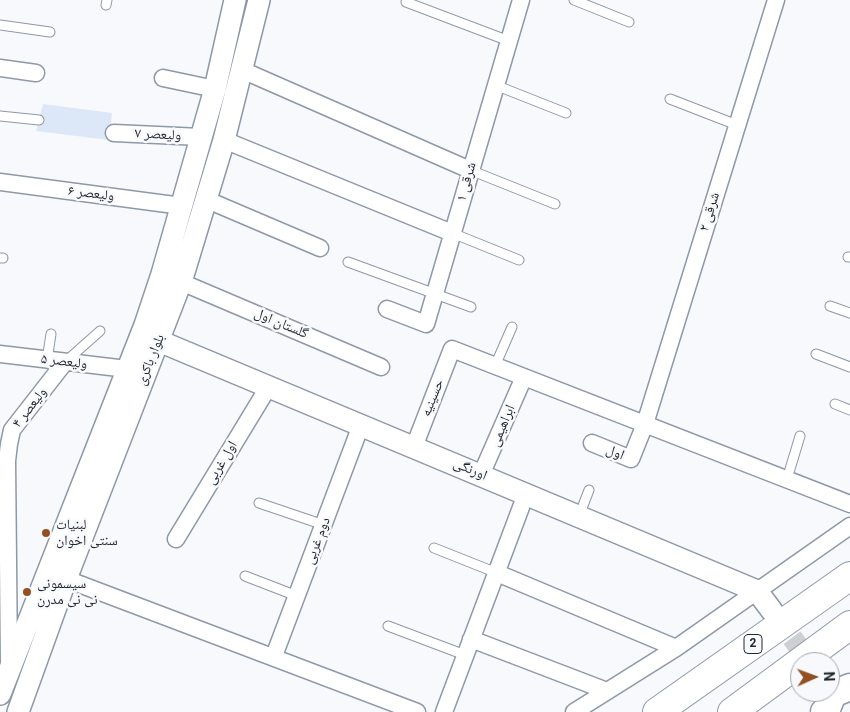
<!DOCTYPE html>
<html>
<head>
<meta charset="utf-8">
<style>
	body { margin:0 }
	#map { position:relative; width:850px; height:712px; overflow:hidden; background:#f7f9fc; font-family:Roboto,sans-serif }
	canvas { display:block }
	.north { position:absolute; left:790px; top:652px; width:50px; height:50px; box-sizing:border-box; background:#f7f9fc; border:1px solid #a2a5a9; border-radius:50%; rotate:88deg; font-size:14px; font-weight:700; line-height:20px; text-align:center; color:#23272d }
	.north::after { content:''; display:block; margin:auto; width:18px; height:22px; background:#945022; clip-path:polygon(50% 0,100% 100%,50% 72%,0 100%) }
</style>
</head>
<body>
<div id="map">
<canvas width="850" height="712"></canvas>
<div class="north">N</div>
</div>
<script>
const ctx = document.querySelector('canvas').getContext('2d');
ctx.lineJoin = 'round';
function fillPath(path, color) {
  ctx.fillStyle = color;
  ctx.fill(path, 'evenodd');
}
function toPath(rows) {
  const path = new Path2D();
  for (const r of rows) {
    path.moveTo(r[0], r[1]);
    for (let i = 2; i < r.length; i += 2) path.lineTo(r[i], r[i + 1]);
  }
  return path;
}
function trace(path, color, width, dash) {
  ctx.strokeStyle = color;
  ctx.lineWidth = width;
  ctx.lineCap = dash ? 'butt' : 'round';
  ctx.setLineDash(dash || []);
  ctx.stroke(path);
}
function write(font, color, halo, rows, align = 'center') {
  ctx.font = font + ' Roboto,"Noto Naskh Arabic",sans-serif';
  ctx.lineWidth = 5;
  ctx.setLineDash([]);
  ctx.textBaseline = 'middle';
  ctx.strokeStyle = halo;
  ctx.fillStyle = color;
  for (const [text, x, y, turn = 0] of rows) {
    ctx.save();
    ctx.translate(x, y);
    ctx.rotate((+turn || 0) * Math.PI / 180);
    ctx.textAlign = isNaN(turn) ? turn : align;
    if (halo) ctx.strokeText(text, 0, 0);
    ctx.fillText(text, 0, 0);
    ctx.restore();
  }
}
fillPath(toPath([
	[43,104,112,113,109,140,36,131]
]), '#dce7f8');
trace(toPath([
	[773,612,810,662]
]), '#cdcfd3', 21, [21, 11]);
const service = toPath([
	[574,0,629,22],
	[406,2,509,41],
	[106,5,107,0],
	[0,25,50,32],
	[495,85,566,113],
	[670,99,737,125],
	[0,116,39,120],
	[470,170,555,204],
	[452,233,519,260],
	[848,257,850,257],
	[0,258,3,258],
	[348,262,471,307],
	[830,306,850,313],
	[816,354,850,367],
	[47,360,51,334],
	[65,362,100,331],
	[495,366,512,327],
	[835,404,850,410],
	[787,479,800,436],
	[259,503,324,525],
	[579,516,589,490],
	[434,548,497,573],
	[245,576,297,596],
	[388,626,465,655]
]);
const minor = toPath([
	[0,68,36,73],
	[242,70,470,170],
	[163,78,215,89],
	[114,133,201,137],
	[224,140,452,233],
	[0,182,182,206],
	[205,199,320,248],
	[181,282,381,367],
	[387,309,426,324,521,0],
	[0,354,127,369],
	[592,443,631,459,645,424,776,0],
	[414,447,452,349,850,504],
	[481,475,524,377],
	[176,539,269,386],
	[497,573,676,648],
	[66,579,417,712],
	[471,639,607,691],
	[274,656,361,425],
	[9,663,7,461,9,444,12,430,65,362],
	[444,712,526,494],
	[574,712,676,648,850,526]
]);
const tertiary = toPath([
	[159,341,757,591,772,611],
	[0,694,145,325,162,274,215,89,235,0],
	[18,712,66,579,181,282,224,140,259,0]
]);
const primary = toPath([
	[824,712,827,709,833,694,850,687]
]);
const motorway = toPath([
	[657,712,850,576],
	[732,712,850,625]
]);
trace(service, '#8e98a8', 11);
trace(minor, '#8e98a8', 19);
trace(tertiary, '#8e98a8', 24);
trace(primary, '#8e98a8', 29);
trace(motorway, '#8e98a8', 30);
trace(service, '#fff', 9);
trace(minor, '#fff', 16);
trace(tertiary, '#fff', 21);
trace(primary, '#fff', 26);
trace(motorway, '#fff', 28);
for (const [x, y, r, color] of [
	[46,533,5,"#945022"],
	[27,592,5,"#945022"]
]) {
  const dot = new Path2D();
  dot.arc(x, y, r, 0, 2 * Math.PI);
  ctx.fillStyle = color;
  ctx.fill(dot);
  trace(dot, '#f7f9fc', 2);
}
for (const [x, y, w] of [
	[753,644,18]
]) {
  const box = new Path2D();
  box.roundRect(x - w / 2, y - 9.5, w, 19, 4);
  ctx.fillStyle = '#f7f9fc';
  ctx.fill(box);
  trace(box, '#23272d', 1);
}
write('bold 12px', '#23272d', null, [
	["2",753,644]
]);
write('14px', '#23272d', '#f7f9fc', [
	["ولیعصر ۷",158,135,3],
	["۱ شرقی",467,182,-74],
	["ولیعصر ۶",91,194,7],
	["۲ شرقی",710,212,-73],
	["گلستان اول",281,324,23],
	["بلوار باکری",151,360,-68],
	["ولیعصر ۵",64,362,7],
	["حسینیه",433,398,-68],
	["ولیعصر ۴",30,408,-52],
	["ابراهیمی",503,426,-67],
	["اول",615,453,22],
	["اول غربی",222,463,-59],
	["اورنگی",470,470,23],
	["دوم غربی",318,541,-69]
]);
write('14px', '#23272d', '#f7f9fc', [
	["لبنیات",56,525],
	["سنتی اخوان",56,541],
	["سیسمونی",37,584],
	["نی نی مدرن",37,600]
], 'left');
</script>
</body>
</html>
